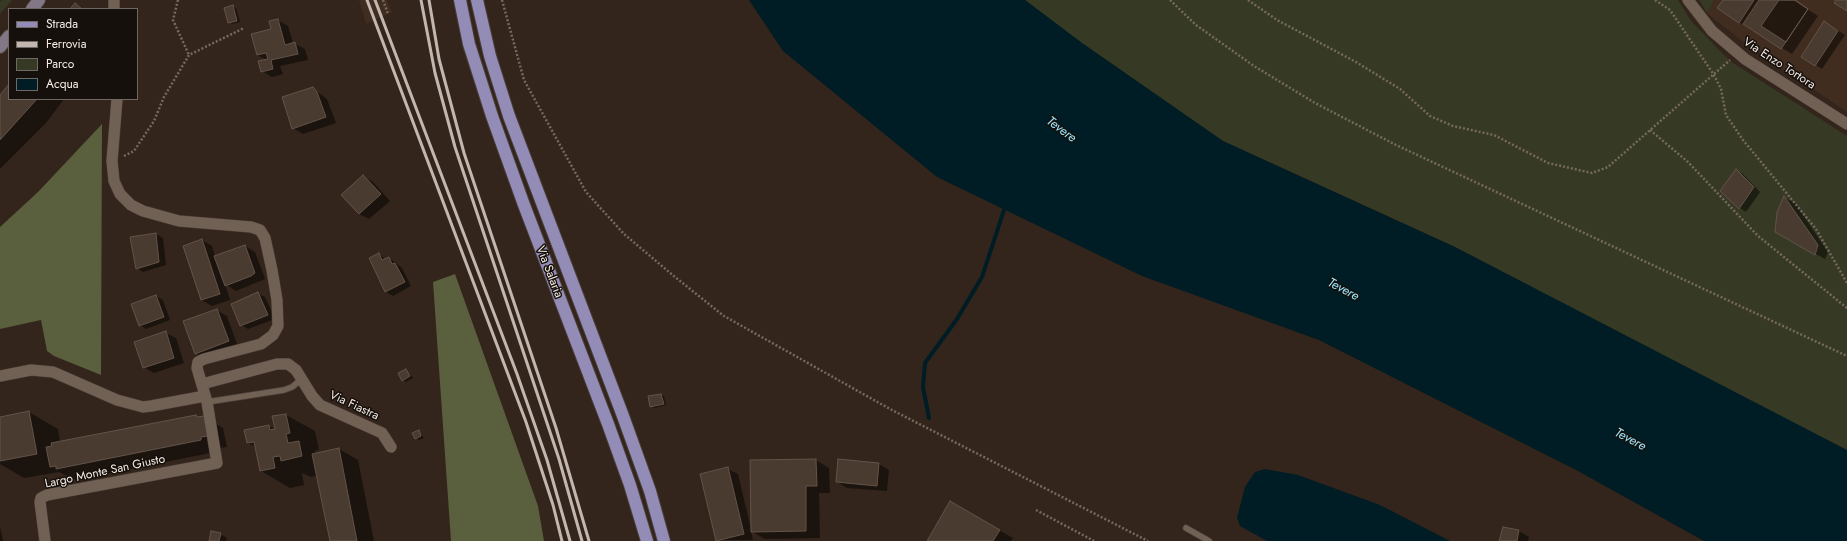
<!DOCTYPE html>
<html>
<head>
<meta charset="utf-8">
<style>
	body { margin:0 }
	#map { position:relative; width:1847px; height:541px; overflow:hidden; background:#33251b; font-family:Jost,sans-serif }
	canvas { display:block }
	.legend { position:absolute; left:8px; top:8px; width:130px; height:92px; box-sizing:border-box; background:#16100c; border:1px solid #706864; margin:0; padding:5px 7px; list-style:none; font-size:12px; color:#f7ede7 }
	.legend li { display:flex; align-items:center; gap:8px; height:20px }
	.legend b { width:20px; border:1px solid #706864 }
</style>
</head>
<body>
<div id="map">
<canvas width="1847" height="541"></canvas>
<ul class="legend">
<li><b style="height:5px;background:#928cb6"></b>Strada</li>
<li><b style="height:5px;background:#c2b7b0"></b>Ferrovia</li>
<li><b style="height:11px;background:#363923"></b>Parco</li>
<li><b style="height:11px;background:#001c24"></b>Acqua</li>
</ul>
</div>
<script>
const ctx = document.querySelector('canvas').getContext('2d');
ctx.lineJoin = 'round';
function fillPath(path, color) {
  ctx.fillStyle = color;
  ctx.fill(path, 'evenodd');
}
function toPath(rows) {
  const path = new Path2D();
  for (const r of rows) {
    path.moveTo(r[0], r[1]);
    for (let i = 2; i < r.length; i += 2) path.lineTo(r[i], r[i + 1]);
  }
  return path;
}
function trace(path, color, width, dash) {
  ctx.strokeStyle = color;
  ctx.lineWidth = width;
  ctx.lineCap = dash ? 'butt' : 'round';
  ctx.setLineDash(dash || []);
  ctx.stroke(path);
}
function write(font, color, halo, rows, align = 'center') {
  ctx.font = font + ' Jost,sans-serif';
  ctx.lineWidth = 3;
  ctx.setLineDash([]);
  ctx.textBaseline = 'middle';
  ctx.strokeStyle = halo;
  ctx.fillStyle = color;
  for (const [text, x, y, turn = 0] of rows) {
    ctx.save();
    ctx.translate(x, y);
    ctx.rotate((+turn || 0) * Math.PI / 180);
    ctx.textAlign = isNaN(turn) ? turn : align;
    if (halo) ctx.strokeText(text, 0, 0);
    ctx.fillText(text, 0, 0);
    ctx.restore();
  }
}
fillPath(toPath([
	[359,0,387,0,392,12,366,24],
	[1714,0,1847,0,1847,112,1742,41,1707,13]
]), '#402d1f');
fillPath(toPath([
	[2,0,12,0,0,14,0,2],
	[1025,0,1678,0,1691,21,1730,61,1847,136,1847,453,1455,247,1223,141,1082,43],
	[1699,0,1714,0,1707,13]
]), '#363923');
fillPath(toPath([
	[102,124,101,375,54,356,47,351,41,320,0,329,0,227,38,192],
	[455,274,538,506,544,541,451,541,433,282]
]), '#5a5f3e');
fillPath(toPath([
	[749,0,1025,0,1082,43,1223,141,1455,247,1847,450,1847,541,1704,541,1578,471,1319,340,1142,276,937,177,783,51],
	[1265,469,1298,475,1380,505,1450,541,1267,541,1240,526,1237,518,1245,487,1255,472]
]), '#001c24');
fillPath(toPath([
	[1724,0,1793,0,1818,16,1792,54,1739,22],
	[233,7,236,8,240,22,232,24,229,22],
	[278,20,288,26,293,43,305,49,308,60,280,66,283,74,272,77,262,71,267,60,257,55],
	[1831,26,1845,35,1822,69,1802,56],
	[9,86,9,99,64,99,46,123,0,169,0,97],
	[312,88,327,99,336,123,303,134,293,128],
	[1736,170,1743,174,1760,192,1746,212,1740,208],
	[363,176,373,182,390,201,369,219,359,214],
	[1785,198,1795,203,1828,252,1825,259,1787,238],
	[156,234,163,238,166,265,143,272,137,268],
	[202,240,212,246,215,257,245,246,255,252,265,279,236,291,225,284,230,300,212,306,202,300],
	[379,254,386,260,389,258,395,262,402,268,411,286,393,296,386,292,370,259],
	[258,294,265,297,275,319,248,329,241,325],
	[156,296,163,300,170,320,146,329,140,325],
	[216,310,227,316,238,347,206,359,196,353],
	[166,333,176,338,184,363,154,373,143,367],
	[406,370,413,378,406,382,403,380],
	[661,395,664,396,666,405,654,408,651,406,649,397],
	[29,412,58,429,60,442,196,416,200,418,204,417,223,428,227,447,219,448,220,451,76,480,59,472,24,478,0,464,0,418],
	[286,415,315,431,319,450,314,451,318,454,339,449,358,460,374,541,331,541,318,475,311,477,302,473,304,485,290,488,261,471,256,447,248,443,269,426,276,430,274,417],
	[419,432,424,438,419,440,416,438],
	[816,460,829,468,830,493,819,493,820,538,765,539,751,531,753,540,717,540,728,469,738,474,751,529],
	[879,464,889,470,887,491,847,488,837,482],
	[950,502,1013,538,1011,541,928,541],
	[0,527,3,541,0,541],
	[1503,528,1519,531,1529,537,1528,541,1500,541],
	[220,534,227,538,226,541,210,541]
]), '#0007');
trace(toPath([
	[929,418,923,387,925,363,957,319,982,277,1004,210]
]), '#001c24', 4);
const building = toPath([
	[1723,0,1754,0,1739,23,1717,8,1723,0],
	[1759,0,1795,0,1808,9,1781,49,1743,24,1759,0],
	[1779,0,1795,0,1808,9,1786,42,1761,26,1779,0],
	[1836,0,1847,0,1847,11,1834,3,1836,0],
	[75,3,82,9,70,9,75,3],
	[233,5,237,21,228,23,224,8,233,5],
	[278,19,285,45,295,42,298,54,271,60,273,69,261,72,258,61,268,59,266,53,257,55,251,34,271,29,269,21,278,19],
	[1824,21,1838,31,1815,66,1801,57,1824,21],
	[9,84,9,99,37,99,0,140,0,95,9,84],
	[313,87,317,92,326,117,292,129,282,97,313,87],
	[1736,169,1754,187,1739,209,1720,191,1736,169],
	[363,175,381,194,359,214,341,195,363,175],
	[1784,196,1818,245,1815,255,1775,232,1777,212,1784,196],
	[156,233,159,262,136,269,130,237,156,233],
	[202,239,220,294,201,300,183,246,202,239],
	[245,245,255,273,251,276,225,286,214,256,245,245],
	[379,253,382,260,389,257,392,264,395,263,405,282,385,292,369,258,379,253],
	[258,292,268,315,240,326,231,304,258,292],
	[156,295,164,317,139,326,131,304,156,295],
	[217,309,229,341,195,354,183,321,217,309],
	[166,331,174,358,143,368,134,342,166,331],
	[406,369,410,376,402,381,398,373,406,369],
	[661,394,664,404,650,407,648,396,661,394],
	[29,411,37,454,0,461,0,417,29,411],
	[286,414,290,433,286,434,288,443,299,441,302,456,281,461,280,456,273,457,275,468,260,471,254,442,247,443,244,430,269,425,270,430,275,429,272,416,286,414],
	[196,415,197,417,204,416,208,436,201,437,201,440,56,469,56,466,50,467,46,447,52,446,51,443,196,415],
	[419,430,421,436,415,439,412,433,419,430],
	[339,448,357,541,330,541,312,454,339,448],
	[816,459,817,486,806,486,806,531,751,532,750,460,816,459],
	[838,459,879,463,877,486,836,482,838,459],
	[728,467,744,534,716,541,700,474,728,467],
	[950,501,1000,530,993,541,927,541,950,501],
	[1503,527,1519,530,1517,541,1499,541,1503,527],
	[211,531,221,533,219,541,209,541,211,531]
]);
fillPath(building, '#4a3b31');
trace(building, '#635349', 1);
const lane = toPath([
	[207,402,284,390,292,387,302,379],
	[1186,528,1209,541]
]);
const street = toPath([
	[114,0,114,9],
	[1688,0,1712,31,1745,59,1847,124],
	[0,376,31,370,53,372,117,400,143,407,151,406,205,396],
	[202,384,277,364,288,364,296,370,312,396,320,405,382,433,391,447],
	[45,541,40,502,41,498,47,495,217,463,207,402,197,368,198,362,204,359,261,344,273,335,278,326,277,300,272,270,265,238,260,230,251,227,179,221,143,211,131,205,120,194,114,181,112,161,117,99]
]);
const secondary = toPath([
	[32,9,39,0],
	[0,47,9,36]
]);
const primary = toPath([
	[460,0,469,44,492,116,524,205,608,424,630,485,647,541],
	[477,0,490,56,509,116,623,416,650,491,664,541]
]);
trace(lane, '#4b3f38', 7);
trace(street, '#4b3f38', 12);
trace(secondary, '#4b3f38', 14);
trace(primary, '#4b3f38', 14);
trace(toPath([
	[178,0,173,20,189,55],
	[383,0,388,14],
	[502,0,524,80,586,192,624,234,675,277,724,316,890,409,1148,541],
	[1170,0,1196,25,1254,66,1315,103,1396,145,1847,356],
	[1248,0,1277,20,1356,62,1400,89,1430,116,1453,126,1494,135,1548,163,1592,173,1608,167,1730,60],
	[1655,0,1670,10,1714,75,1721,89,1726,115,1743,140,1816,229,1847,283],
	[1650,130,1688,162,1758,236,1847,308],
	[124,156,134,151,154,121,164,97,189,55,244,28],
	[1036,510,1094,541]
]), '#766960', 2.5, [2, 2]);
trace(lane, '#716155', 5.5);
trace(street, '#716155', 11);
trace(secondary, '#827785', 12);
trace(primary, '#928cb6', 12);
trace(toPath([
	[367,0,526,422,553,505,562,541],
	[375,0,517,374,547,460,570,541],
	[421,0,435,73,455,147,559,459,582,541],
	[429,0,439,59,464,153,556,428,589,541]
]), '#c2b7b0', 3);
write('12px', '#f7ede7', '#16100c', [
	["Via Enzo Tortora",1779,64,33],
	["Via Salaria",549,272,69],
	["Via Fiastra",354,406,25],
	["Largo Monte San Giusto",105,472,-12]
]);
write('italic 13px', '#9ae7fd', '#16100c', [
	["Tevere",1061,130,37],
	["Tevere",1343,290,28],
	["Tevere",1630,440,28]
]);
</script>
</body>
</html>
